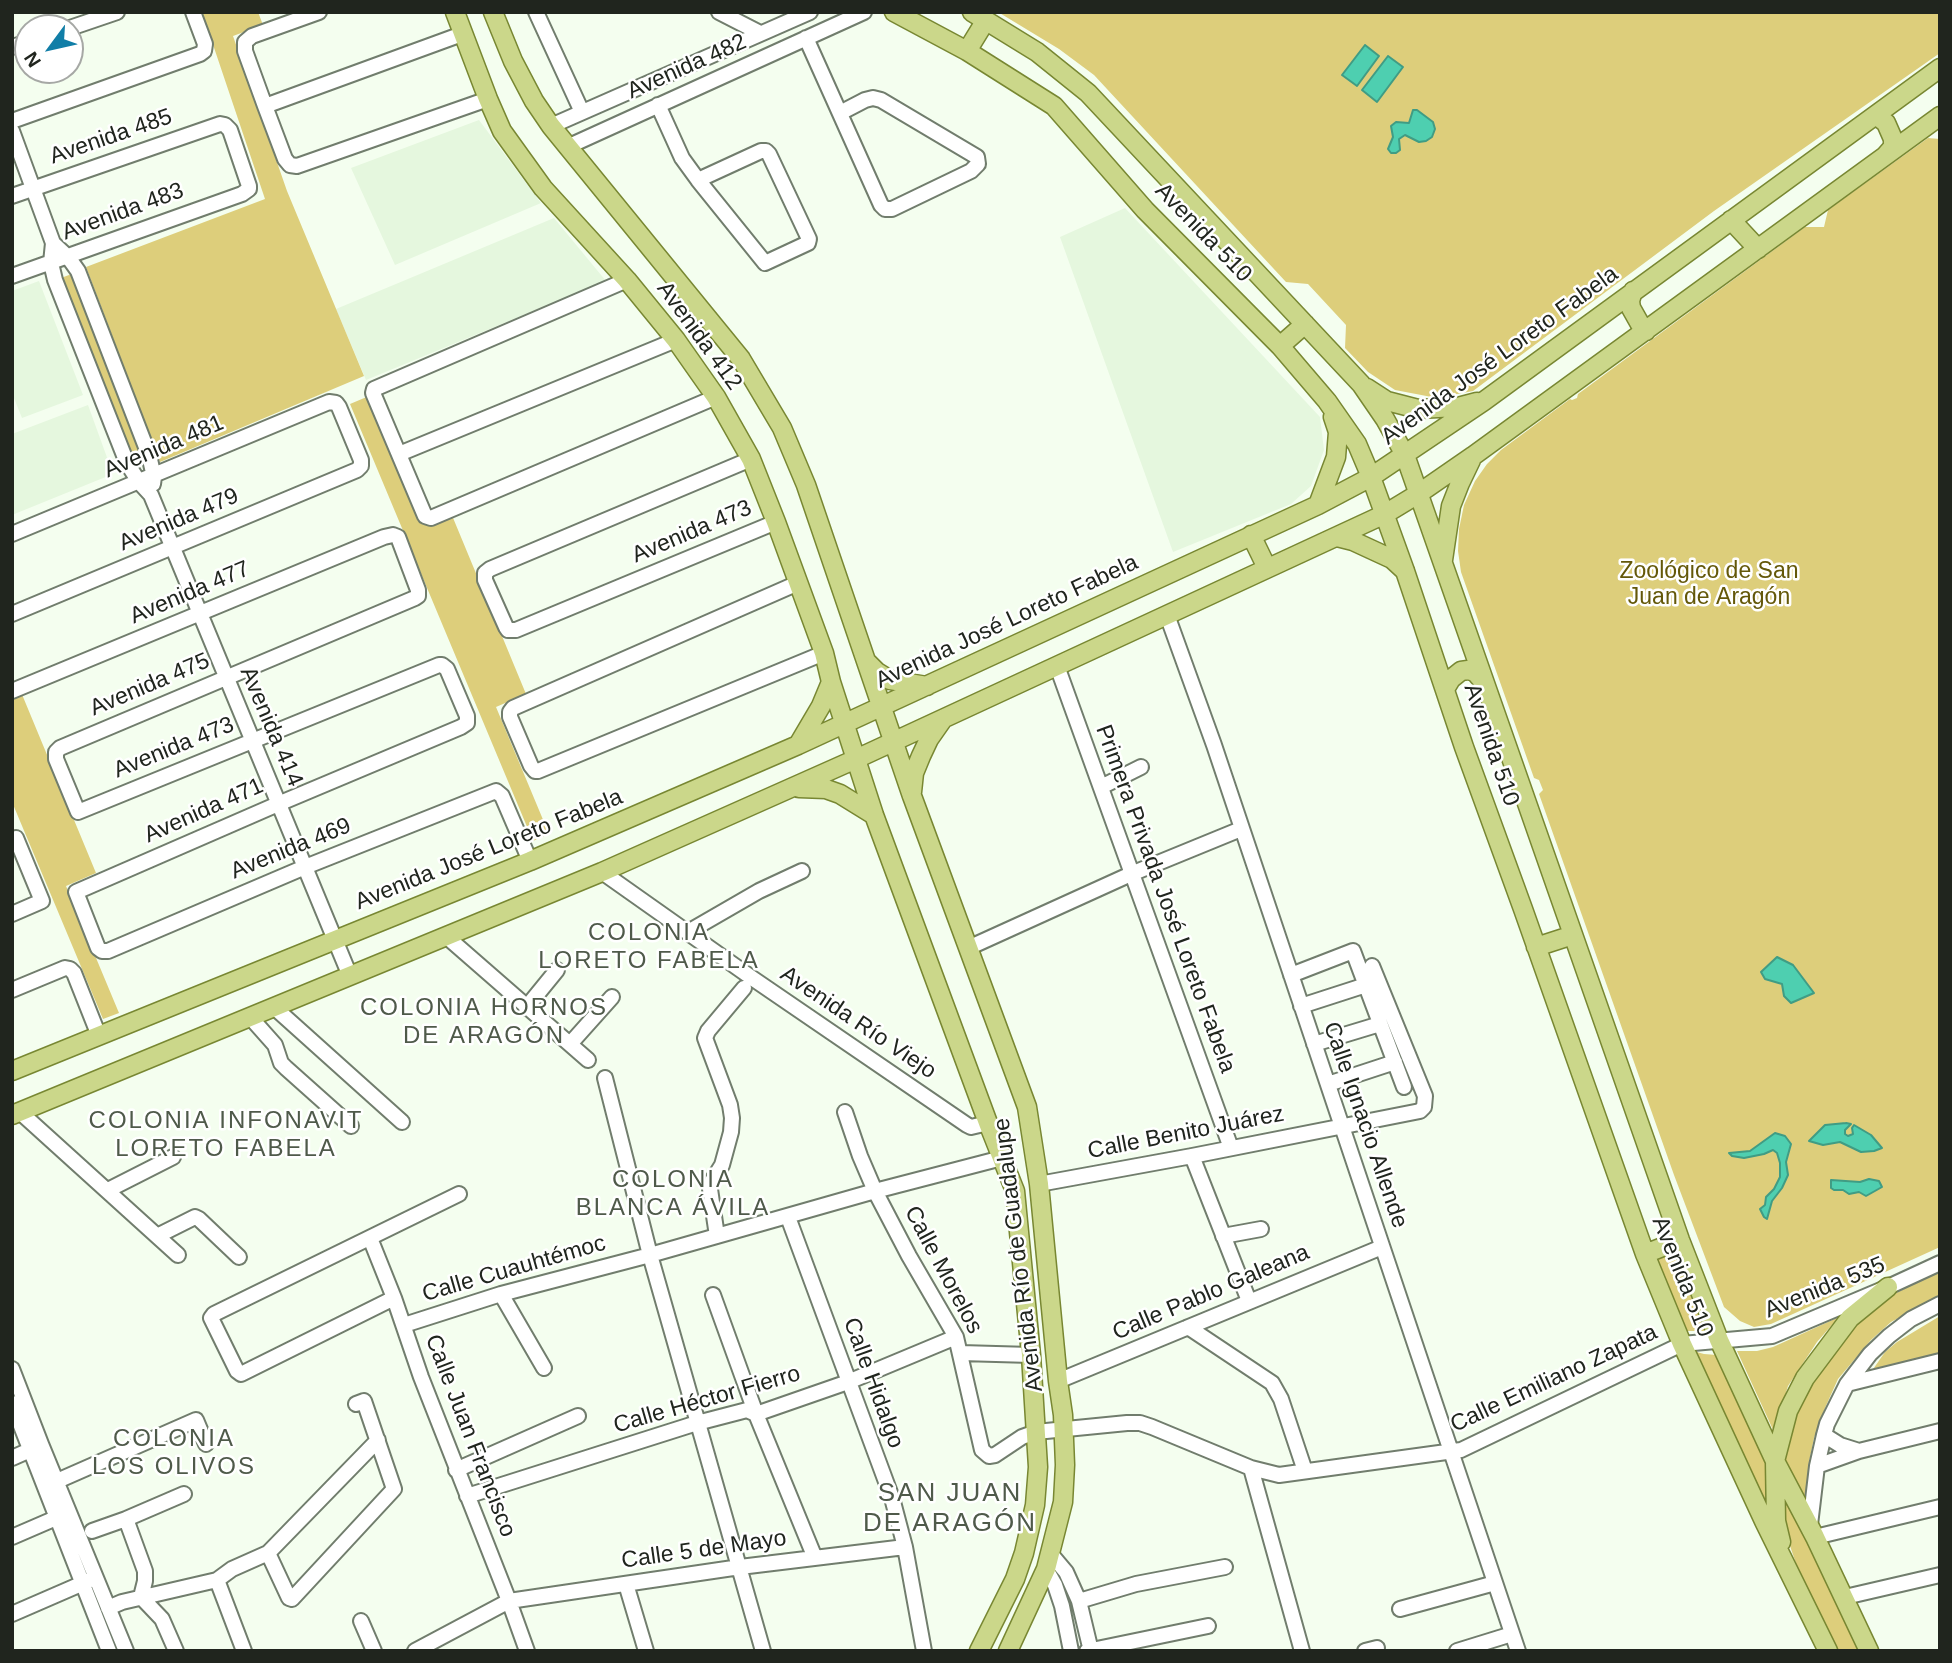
<!DOCTYPE html>
<html>
<head>
<meta charset="utf-8">
<style>
	body { margin:0 }
	#map { position:relative; width:1952px; height:1663px; overflow:hidden; background:#f4feef; font-family:Helvetica,sans-serif }
	canvas { display:block }
	.frame { position:absolute; inset:0; border:14px solid #20251e; pointer-events:none }
	.north { position:absolute; left:14px; top:14px; width:70px; height:70px; box-sizing:border-box; background:#fff; border:2px solid #a6a8a5; border-radius:50%; rotate:237deg; font-size:19px; font-weight:700; line-height:28px; text-align:center; color:#20251e }
	.north::after { content:''; display:block; margin:auto; width:24px; height:32px; background:#117ea7; clip-path:polygon(50% 0,100% 100%,50% 72%,0 100%) }
</style>
</head>
<body>
<div id="map">
<canvas width="1952" height="1663"></canvas>
<div class="frame"></div>
<div class="north">N</div>
</div>
<script>
const ctx = document.querySelector('canvas').getContext('2d');
ctx.lineJoin = 'round';
function fillPath(path, color) {
  ctx.fillStyle = color;
  ctx.fill(path, 'evenodd');
}
function toPath(rows) {
  const path = new Path2D();
  for (const r of rows) {
    path.moveTo(r[0], r[1]);
    for (let i = 2; i < r.length; i += 2) path.lineTo(r[i], r[i + 1]);
  }
  return path;
}
function trace(path, color, width, dash) {
  ctx.strokeStyle = color;
  ctx.lineWidth = width;
  ctx.lineCap = dash ? 'butt' : 'round';
  ctx.setLineDash(dash || []);
  ctx.stroke(path);
}
function write(font, color, halo, rows, align = 'center') {
  ctx.font = font + ' Helvetica,sans-serif';
  ctx.lineWidth = 5;
  ctx.setLineDash([]);
  ctx.textBaseline = 'middle';
  ctx.strokeStyle = halo;
  ctx.fillStyle = color;
  for (const [text, x, y, turn = 0] of rows) {
    ctx.save();
    ctx.translate(x, y);
    ctx.rotate((+turn || 0) * Math.PI / 180);
    ctx.textAlign = isNaN(turn) ? turn : align;
    if (halo) ctx.strokeText(text, 0, 0);
    ctx.fillText(text, 0, 0);
    ctx.restore();
  }
}
fillPath(toPath([
	[479,120,541,203,395,265,351,168],
	[1125,208,1320,417,1324,450,1311,486,1291,504,1173,552,1060,237],
	[554,218,606,281,366,380,336,309],
	[39,281,83,395,22,418,12,393,12,291],
	[88,405,113,474,12,515,12,434]
]), '#e5f7de');
fillPath(toPath([
	[202,12,258,12,263,25,233,36,287,191,364,376,160,462,86,267,265,199],
	[998,12,1940,12,1940,53,1714,211,1473,391,1437,398,1395,390,1368,372,1345,348,1346,325,1308,284,1286,282,1094,75,1059,49],
	[1928,138,1940,139,1940,1247,1771,1324,1754,1327,1740,1321,1724,1307,1674,1175,1539,794,1543,790,1539,780,1534,778,1461,572,1458,551,1459,529,1464,505,1475,481,1487,464,1501,450,1570,399,1572,400,1577,398,1578,394,1805,227,1824,227,1828,210],
	[77,272,147,456,127,462,61,278],
	[369,396,423,525,451,513,526,694,496,707,549,834,533,841,350,404],
	[21,692,96,873,66,886,119,1013,103,1019,12,802,12,696],
	[1670,1249,1707,1327,1706,1331,1681,1331,1652,1265,1656,1256],
	[1940,1270,1940,1296,1891,1322,1871,1340,1838,1379,1825,1408,1814,1438,1809,1462,1806,1502,1785,1462,1800,1401,1841,1337,1881,1301],
	[1940,1316,1940,1355,1869,1375,1885,1352,1897,1342],
	[1839,1317,1817,1342,1788,1386,1774,1432,1737,1351,1757,1351,1773,1347],
	[1693,1351,1704,1354,1717,1355,1768,1465,1767,1505],
	[1783,1489,1863,1651,1834,1651,1799,1572,1790,1546,1784,1516]
]), '#ddce7b');
const water = toPath([
	[1365,45,1379,56,1357,86,1342,75,1365,45],
	[1388,56,1403,67,1377,102,1362,90,1388,56],
	[1413,110,1417,110,1433,122,1435,129,1432,137,1426,141,1419,142,1405,135,1399,139,1400,150,1396,153,1391,153,1388,149,1393,137,1391,126,1396,122,1409,123,1413,110],
	[1777,957,1793,965,1814,993,1791,1003,1784,996,1782,984,1765,979,1761,972,1777,957],
	[1846,1123,1851,1124,1845,1130,1845,1134,1848,1136,1853,1134,1852,1128,1854,1125,1871,1135,1882,1148,1874,1151,1861,1152,1840,1142,1823,1145,1809,1141,1825,1125,1846,1123],
	[1775,1133,1785,1136,1791,1144,1786,1162,1788,1175,1782,1188,1772,1201,1767,1219,1764,1217,1760,1209,1765,1205,1766,1197,1774,1189,1780,1177,1780,1163,1777,1153,1773,1150,1764,1154,1744,1158,1732,1156,1729,1153,1750,1151,1775,1133],
	[1869,1179,1879,1181,1882,1187,1866,1196,1859,1192,1849,1194,1843,1190,1834,1190,1831,1188,1831,1180,1860,1182,1869,1179]
]);
fillPath(water, '#4ecfb0');
trace(water, '#409c84', 2);
const minor = toPath([
	[319,12,252,36,245,42,245,51,265,106,285,159,290,165,297,166,488,99],
	[536,12,582,112],
	[719,12,760,33],
	[70,28,117,12],
	[806,38,881,205,885,209,892,209,971,171,978,164,977,157,881,100,873,98,865,100,840,113],
	[12,47,28,42],
	[658,105,682,158,698,180,765,263,808,243,809,239,769,154,766,151,761,151,698,180],
	[265,106,462,34],
	[12,121,200,54,204,51,205,44,193,12],
	[551,126,810,12],
	[12,131,53,243,68,257,78,271,149,455,154,477,153,484],
	[567,147,864,12],
	[12,196,220,124,225,125,230,130,249,186,249,189,242,194,12,276],
	[53,243,51,263,55,280,127,463,139,482,151,495,350,976],
	[627,280,374,389,373,393,425,516,431,518,716,397],
	[399,454,676,340],
	[751,459,490,569,485,573,485,580,506,627,508,630,516,630,776,522],
	[12,534,329,402,336,403,339,407,361,460,361,466,357,470,12,614],
	[798,583,513,708,510,712,510,717,531,766,535,771,538,771,824,653],
	[1167,615,1214,745,1518,1651],
	[1057,666,1231,1148],
	[12,691,384,537,393,535,398,537,418,590,418,596,415,598,60,748,56,752,56,759,78,812,439,665,442,665,447,669,467,716,467,723,461,727,278,804,76,892,98,948,102,951,108,951,305,867,496,791,502,796,530,861],
	[1101,787,1141,767],
	[12,840,16,838,42,901,12,914],
	[602,872,752,978,967,1125,971,1127,988,1123],
	[688,932,759,891,802,871],
	[447,937,588,1060],
	[968,948,1131,874,1241,829],
	[1291,975,1353,951,1404,1087],
	[12,990,65,968,70,969,74,973,99,1036],
	[1301,1006,1366,985],
	[275,1008,402,1122],
	[526,1008,557,970],
	[251,1018,275,1045,281,1063,286,1068,351,1126],
	[570,1044,612,997],
	[1314,1044,1380,1024],
	[605,1078,650,1255,763,1651],
	[1328,1084,1395,1062],
	[20,1112,178,1255],
	[845,1112,860,1156,875,1191,909,1256,956,1337,982,1450,989,1456,995,1455,1022,1437,1036,1432,1127,1423,1140,1423,1152,1427,1251,1468,1279,1475,1461,1450,1682,1344,1772,1336,1888,1287,1940,1263],
	[1192,1156,1249,1301],
	[1039,1184,1192,1156,1420,1111,1424,1107,1425,1096,1372,966],
	[108,1190,173,1157],
	[788,1217,892,1498,905,1547,924,1651],
	[157,1236,195,1217,199,1219,239,1257],
	[717,1236,710,1189,712,1181,722,1165,731,1132,732,1118,730,1105,705,1038,708,1031,744,988],
	[1223,1236,1261,1229],
	[370,1238,394,1298,421,1377,509,1601,527,1651],
	[501,1294,544,1368],
	[713,1295,756,1414,815,1558],
	[394,1298,241,1374,237,1371,211,1318,214,1314,459,1194],
	[404,1325,501,1294,650,1255,875,1191,1002,1158],
	[1188,1327,1272,1383,1281,1399,1305,1471],
	[961,1353,1031,1355],
	[12,1369,41,1444,126,1651],
	[1058,1381,1382,1247],
	[1847,1384,1940,1361],
	[12,1403,109,1651],
	[1824,1435,1840,1445,1859,1451],
	[12,1458,30,1450],
	[1817,1466,1859,1451,1940,1431],
	[1251,1468,1302,1651],
	[456,1470,578,1416],
	[48,1485,196,1420,206,1444],
	[467,1496,697,1423,747,1410,756,1414,848,1382,956,1337],
	[126,1519,145,1571,145,1581,141,1597,162,1619,176,1651],
	[1810,1525,1817,1466,1824,1435,1827,1424,1847,1384,1870,1354,1889,1336,1911,1319,1940,1304],
	[92,1531,126,1519,184,1494],
	[12,1537,56,1518],
	[1815,1537,1940,1507],
	[268,1553,289,1598,292,1599,394,1489,364,1401,356,1404],
	[1050,1553,1066,1572,1079,1601,1091,1651],
	[1046,1569,1055,1585,1062,1606,1071,1651],
	[217,1580,244,1651],
	[626,1584,646,1651],
	[1845,1597,1940,1575],
	[1079,1601,1136,1584,1225,1567],
	[108,1608,122,1602,217,1580,232,1569,268,1553,378,1440],
	[1400,1609,1495,1583],
	[12,1614,88,1581],
	[361,1621,374,1651],
	[415,1651,509,1601,740,1567,905,1547],
	[1087,1651,1208,1626],
	[1365,1651,1377,1648],
	[1457,1651,1512,1634]
]);
const major = toPath([
	[455,12,488,99,502,131,543,188,627,280,676,340,716,397,751,459,776,522,824,653,831,682,874,815,988,1123,1015,1191,1031,1355,1038,1467,1035,1505,1024,1553,1015,1579,979,1651],
	[493,12,513,61,534,101,551,126,741,359,782,428,806,485,912,796,1027,1107,1039,1184,1058,1381,1063,1415,1065,1465,1063,1502,1046,1569,1008,1651],
	[894,12,967,51,1054,106,1145,210,1280,346,1327,401,1357,444,1371,477,1405,571,1464,747,1523,909,1645,1254,1682,1344,1764,1521,1828,1651],
	[972,12,1037,52,1088,93,1361,384,1385,419,1405,455,1680,1240,1719,1340,1775,1461,1815,1537,1869,1651],
	[967,51,986,20],
	[1876,115,1886,123,1893,139,1893,147,1886,155],
	[1731,220,1758,249],
	[1633,291,1630,301,1631,308,1640,324,1646,331],
	[1280,346,1305,324],
	[1367,388,1387,401,1418,409,1458,407,1477,402],
	[1318,505,1336,457,1338,432,1333,417],
	[1251,535,1267,568],
	[1337,537,1353,541,1392,559,1405,571],
	[1443,560,1451,506,1460,483,1471,460],
	[867,662,877,672,890,680,927,686],
	[1445,689,1451,679,1461,671,1468,670,1475,672,1482,680],
	[798,745,821,706,831,682],
	[799,788,826,789,840,794,874,815],
	[912,792,914,773,921,756,929,739,943,719],
	[1536,947,1573,935],
	[12,1071,530,861,798,745,1318,505,1371,477,1484,401,1940,68],
	[12,1115,602,872,856,759,1385,514,1418,494,1473,456,1940,116],
	[1645,1254,1680,1240],
	[1781,1542,1776,1521,1775,1461,1788,1411,1805,1378,1850,1318,1888,1287]
]);
trace(minor, '#717d6d', 18);
trace(major, '#788732', 21);
trace(minor, '#fff', 14);
trace(major, '#cbd78a', 18);
write('23px', '#20251e', '#fff', [
	["Avenida 482",687,67,-24],
	["Avenida 485",111,137,-19],
	["Avenida 483",123,212,-20],
	["Avenida 510",1203,233,46],
	["Avenida 412",699,336,54],
	["Avenida José Loreto Fabela",1500,356,-36],
	["Avenida 481",164,447,-23],
	["Avenida 479",179,520,-23],
	["Avenida 473",692,532,-23],
	["Avenida 477",190,593,-23],
	["Avenida José Loreto Fabela",1007,622,-25],
	["Avenida 475",150,685,-23],
	["Avenida 414",271,727,67],
	["Avenida 510",1491,745,71],
	["Avenida 473",174,748,-22],
	["Avenida 471",204,811,-24],
	["Avenida 469",291,849,-22],
	["Avenida José Loreto Fabela",489,850,-22],
	["Primera Privada José Loreto Fabela",1165,899,70],
	["Avenida Río Viejo",858,1023,34],
	["Calle Ignacio Allende",1365,1125,71],
	["Calle Benito Juárez",1186,1133,-11],
	["Avenida Río de Guadalupe",1019,1255,-97],
	["Calle Cuauhtémoc",514,1269,-16],
	["Calle Morelos",943,1270,62],
	["Avenida 510",1682,1277,68],
	["Avenida 535",1825,1288,-22],
	["Calle Pablo Galeana",1211,1293,-23],
	["Calle Emiliano Zapata",1554,1379,-25],
	["Calle Hidalgo",873,1383,70],
	["Calle Héctor Fierro",707,1400,-16],
	["Calle Juan Francisco",470,1436,69],
	["Calle 5 de Mayo",704,1550,-8]
]);
write('23px', '#645809', '#fff', [
	["Zoológico de San",1709,572],
	["Juan de Aragón",1709,598]
]);
ctx.letterSpacing = '2px';
write('24px', '#4f5a4a', '#fff', [
	["COLONIA",649,933],
	["LORETO FABELA",649,961],
	["COLONIA HORNOS",484,1008],
	["DE ARAGÓN",484,1036],
	["COLONIA INFONAVIT",226,1121],
	["LORETO FABELA",226,1149],
	["COLONIA",673,1180],
	["BLANCA ÁVILA",673,1208],
	["COLONIA",174,1439],
	["LOS OLIVOS",174,1467]
]);
ctx.letterSpacing = '0px';
ctx.letterSpacing = '2px';
write('26px', '#4f5a4a', '#fff', [
	["SAN JUAN",950,1494],
	["DE ARAGÓN",950,1524]
]);
ctx.letterSpacing = '0px';
</script>
</body>
</html>
